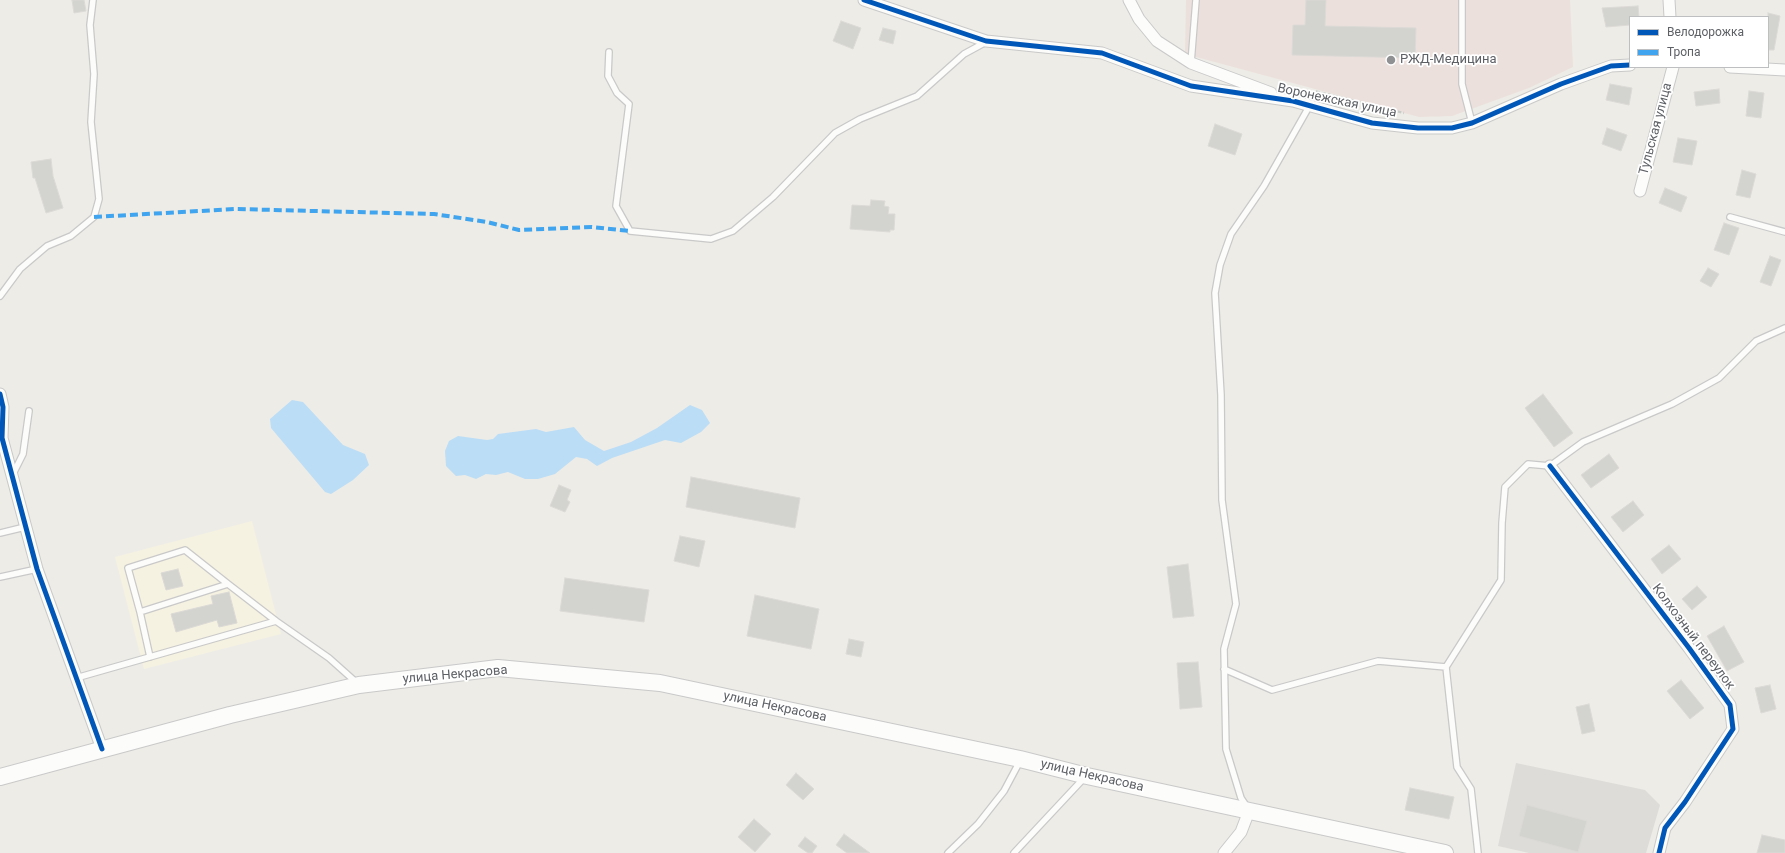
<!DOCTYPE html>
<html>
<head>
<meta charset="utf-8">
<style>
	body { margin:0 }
	#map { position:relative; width:1785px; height:853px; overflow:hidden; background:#edece7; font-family:Roboto,sans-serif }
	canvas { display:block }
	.legend { position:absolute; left:1629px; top:16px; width:140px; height:52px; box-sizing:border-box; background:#fff; border:1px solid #bebfc1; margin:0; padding:5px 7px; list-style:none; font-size:12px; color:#5d6065 }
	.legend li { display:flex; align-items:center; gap:8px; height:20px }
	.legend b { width:20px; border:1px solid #bebfc1 }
</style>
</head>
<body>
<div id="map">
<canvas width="1785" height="853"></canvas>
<ul class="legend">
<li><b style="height:5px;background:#0057b8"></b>Велодорожка</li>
<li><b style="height:5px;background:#40a5ee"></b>Тропа</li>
</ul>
</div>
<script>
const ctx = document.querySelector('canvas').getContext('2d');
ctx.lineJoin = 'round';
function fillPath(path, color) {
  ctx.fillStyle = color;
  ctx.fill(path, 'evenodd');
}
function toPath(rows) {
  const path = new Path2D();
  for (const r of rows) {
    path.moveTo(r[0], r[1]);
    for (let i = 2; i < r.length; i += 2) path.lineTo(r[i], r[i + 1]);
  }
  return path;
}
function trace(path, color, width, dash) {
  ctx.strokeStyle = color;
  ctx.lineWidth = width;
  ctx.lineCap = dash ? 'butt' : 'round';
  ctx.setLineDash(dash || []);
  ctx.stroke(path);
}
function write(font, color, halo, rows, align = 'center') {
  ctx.font = font + ' Roboto,sans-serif';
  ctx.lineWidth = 3.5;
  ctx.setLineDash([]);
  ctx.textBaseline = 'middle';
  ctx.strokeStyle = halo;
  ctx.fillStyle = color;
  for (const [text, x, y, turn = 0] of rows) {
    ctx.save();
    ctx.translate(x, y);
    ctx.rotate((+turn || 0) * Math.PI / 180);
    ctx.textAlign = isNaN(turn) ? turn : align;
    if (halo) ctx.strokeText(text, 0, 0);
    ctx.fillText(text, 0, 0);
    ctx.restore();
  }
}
fillPath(toPath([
	[252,521,281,634,144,669,115,557]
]), '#f6f2e1');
fillPath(toPath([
	[1516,763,1645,790,1660,805,1646,853,1529,853,1498,846]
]), '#dedcd8');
fillPath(toPath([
	[1186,0,1570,0,1573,67,1529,88,1452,116,1419,117,1185,54]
]), '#ece0dc');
fillPath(toPath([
	[292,400,303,402,343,445,365,454,369,465,353,480,331,494,325,492,271,428,270,419],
	[690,405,702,410,710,423,701,432,681,443,665,440,612,458,597,466,587,459,576,457,555,474,538,479,525,479,508,472,496,475,486,474,476,479,465,475,456,476,446,466,445,451,449,441,458,436,487,440,493,439,498,434,536,429,546,432,574,427,585,440,604,451,631,442,657,428]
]), '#bcddf6');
const building = toPath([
	[72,0,84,0,86,11,74,13,72,0],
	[1306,0,1326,0,1325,26,1416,28,1415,58,1292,55,1293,25,1305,25,1306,0],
	[1638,6,1639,17,1630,17,1630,25,1606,27,1602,8,1638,6],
	[1768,13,1780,16,1774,50,1768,50,1768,13],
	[841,21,861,28,853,49,833,41,841,21],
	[883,28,896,31,893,44,879,40,883,28],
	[1610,84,1632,88,1629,105,1606,100,1610,84],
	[1719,89,1720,103,1696,106,1694,92,1719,89],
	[1749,91,1764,93,1761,118,1746,116,1749,91],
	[1215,124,1242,134,1235,155,1208,146,1215,124],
	[1607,128,1627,135,1621,151,1602,144,1607,128],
	[1678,138,1697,141,1692,165,1673,162,1678,138],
	[51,159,53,176,63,208,46,213,35,178,33,178,31,162,51,159],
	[1742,170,1756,174,1750,198,1736,195,1742,170],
	[1665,188,1687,197,1681,212,1659,203,1665,188],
	[871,200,885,201,884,206,889,207,888,214,895,214,894,230,890,230,890,232,850,229,852,205,870,206,871,200],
	[1724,223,1739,228,1729,255,1714,250,1724,223],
	[1770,256,1781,260,1771,286,1760,282,1770,256],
	[1708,268,1719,274,1711,287,1700,281,1708,268],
	[1543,394,1573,433,1554,447,1525,408,1543,394],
	[1609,454,1619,468,1591,488,1581,475,1609,454],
	[691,477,800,498,795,528,686,507,691,477],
	[559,485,571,490,567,500,570,502,565,512,550,506,559,485],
	[1633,501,1644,515,1623,532,1611,517,1633,501],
	[680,536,705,541,699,567,674,561,680,536],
	[1669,545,1681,559,1662,574,1651,559,1669,545],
	[1188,564,1194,616,1173,618,1167,567,1188,564],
	[178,569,183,586,166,590,161,573,178,569],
	[565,578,649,590,644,622,560,611,565,578],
	[1697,586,1707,597,1692,610,1682,599,1697,586],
	[229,592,237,623,219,627,217,620,176,632,171,614,213,604,211,596,229,592],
	[755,595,819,609,811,649,747,636,755,595],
	[1724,626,1744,662,1727,671,1707,636,1724,626],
	[849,639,864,642,861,657,846,654,849,639],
	[1198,662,1202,707,1180,709,1177,663,1198,662],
	[1681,680,1704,708,1690,719,1667,691,1681,680],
	[1770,685,1776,709,1761,713,1755,688,1770,685],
	[1589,704,1595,731,1582,734,1576,707,1589,704],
	[796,773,814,789,803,800,786,785,796,773],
	[1410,788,1454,797,1449,819,1405,810,1410,788],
	[1527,805,1587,821,1578,852,1519,836,1527,805],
	[754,819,771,834,755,852,738,837,754,819],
	[844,834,870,853,847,853,836,845,844,834],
	[1762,835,1785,840,1785,853,1757,853,1762,835],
	[805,837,817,846,812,853,808,853,798,846,805,837]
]);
fillPath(building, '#d3d3d0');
trace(building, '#dcdad6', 1);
const service = toPath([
	[1462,0,1462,84,1472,123],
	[609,52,608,76,617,93,629,104,616,206,630,231,711,239,733,231,773,197,835,133,860,119,917,96,964,54,986,42],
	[1191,63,1196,0],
	[1730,217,1785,232],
	[0,296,20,269,47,246,71,236,94,217,99,199,91,122,94,74,90,25,93,0],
	[13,474,23,454,29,411],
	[0,533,25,527],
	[0,577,37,569],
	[140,612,128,568,185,550,228,584],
	[150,657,140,612,228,584,276,621],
	[1224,669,1272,690,1378,661,1446,667],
	[76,678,276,621,329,658,357,683],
	[1247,807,1241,798,1226,749,1224,649,1236,604,1222,500,1221,395,1215,293,1220,265,1231,234,1264,186,1310,105],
	[948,853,978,824,1004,791,1020,761],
	[1014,853,1085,777],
	[1478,853,1471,789,1457,767,1446,667,1501,580,1502,523,1505,487,1528,464,1550,466,1583,442,1672,404,1719,378,1756,341,1785,328]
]);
const minor = toPath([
	[864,0,986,41,1102,53,1191,86,1293,101,1372,123,1418,128,1452,128,1472,123,1561,84,1611,66,1630,65],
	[1129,0,1139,19,1157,41,1191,63,1271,93],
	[1669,0,1670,17],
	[1730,67,1785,70],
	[1640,191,1673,67],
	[0,394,3,407,2,438,37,569,102,749],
	[1550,466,1689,648,1730,705,1733,729,1685,802,1665,828,1659,853],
	[1224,853,1241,832,1249,811]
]);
const secondary = toPath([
	[0,777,230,715,359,685,498,668,660,683,1020,759,1087,776,1445,853]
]);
trace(service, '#c9c9c9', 8);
trace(minor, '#c9c9c9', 13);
trace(secondary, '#c9c9c9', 18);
trace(toPath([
	[1313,95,1314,91,1404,113]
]), '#c9cdca', 2.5, [4, 2]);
trace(service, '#fcfcfb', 5.5);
trace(minor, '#fcfcfb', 11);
trace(secondary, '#fcfcfb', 16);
trace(toPath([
	[94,217,235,209,434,214,487,222,519,230,592,227,630,231]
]), '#40a5ee', 4, [8, 4]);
trace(toPath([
	[864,0,986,41,1102,53,1191,86,1293,101,1372,123,1418,128,1452,128,1472,123,1561,84,1611,66,1630,65],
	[0,394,3,407,2,438,37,569,102,749],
	[1550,466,1689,648,1730,705,1733,729,1685,802,1665,828,1659,853]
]), '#0057b8', 5);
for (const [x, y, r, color] of [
	[1391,60,5,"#8f9192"]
]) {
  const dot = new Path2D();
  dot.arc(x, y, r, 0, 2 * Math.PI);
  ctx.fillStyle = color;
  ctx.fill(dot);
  trace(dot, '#fff', 1.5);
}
write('13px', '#5d6065', '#fff', [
	["РЖД-Медицина",1400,60]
], 'left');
write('13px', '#5d6065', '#fff', [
	["Воронежская улица",1337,101,12],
	["Тульская улица",1656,129,-75],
	["Колхозный переулок",1693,637,53],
	["улица Некрасова",455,675,-5],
	["улица Некрасова",775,707,12],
	["улица Некрасова",1092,776,13]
]);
</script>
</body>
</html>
